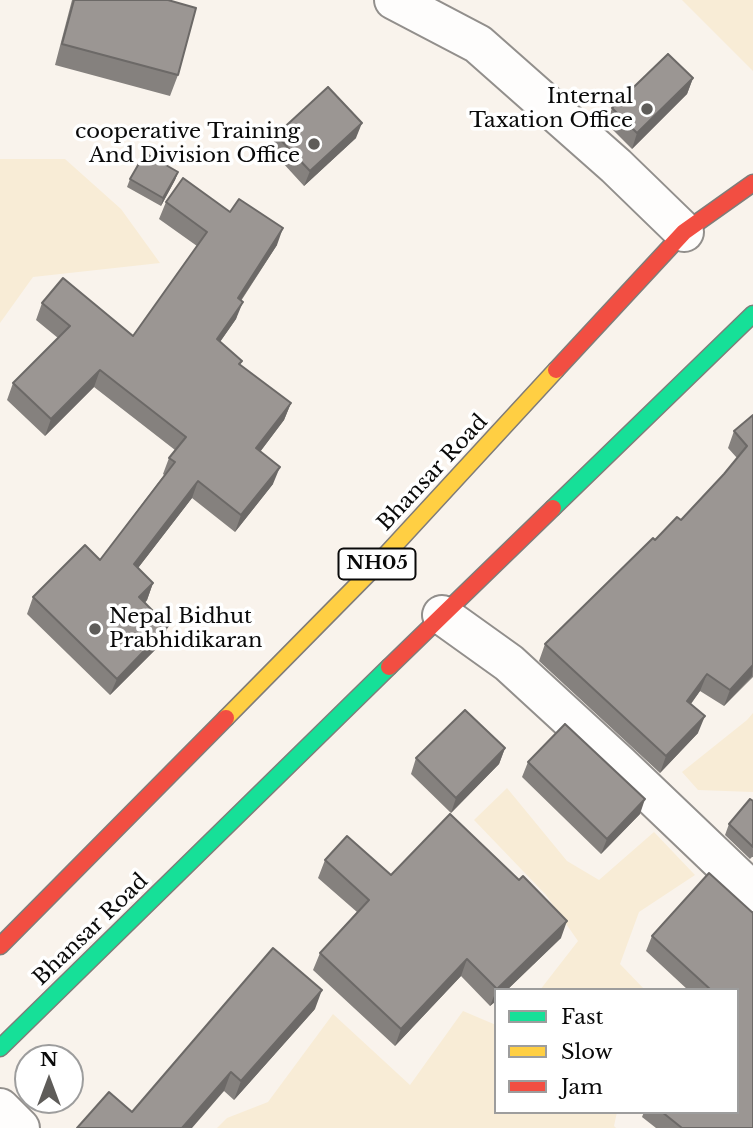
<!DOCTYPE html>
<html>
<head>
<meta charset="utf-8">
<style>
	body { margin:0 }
	#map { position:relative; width:753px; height:1128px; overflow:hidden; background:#f9f3ec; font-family:"Libre Baskerville",serif }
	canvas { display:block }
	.legend { position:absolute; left:494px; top:988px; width:245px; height:126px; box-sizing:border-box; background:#fff; border:2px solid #9d9d9d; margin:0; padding:9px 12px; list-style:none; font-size:21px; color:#0a0a0a }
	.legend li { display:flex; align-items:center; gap:14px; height:35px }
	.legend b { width:35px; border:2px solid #9d9d9d }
	.north { position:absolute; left:14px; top:1044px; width:70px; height:70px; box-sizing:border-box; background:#fff; border:2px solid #9d9d9d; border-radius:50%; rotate:0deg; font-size:19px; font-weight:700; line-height:28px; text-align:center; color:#0a0a0a }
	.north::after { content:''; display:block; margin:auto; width:24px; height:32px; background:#5e5c59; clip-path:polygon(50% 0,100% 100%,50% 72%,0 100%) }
</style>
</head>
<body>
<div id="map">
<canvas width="753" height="1128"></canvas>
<ul class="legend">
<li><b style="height:9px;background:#16e098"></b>Fast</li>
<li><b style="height:9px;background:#ffcf43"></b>Slow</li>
<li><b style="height:9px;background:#f24e42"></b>Jam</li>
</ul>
<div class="north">N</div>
</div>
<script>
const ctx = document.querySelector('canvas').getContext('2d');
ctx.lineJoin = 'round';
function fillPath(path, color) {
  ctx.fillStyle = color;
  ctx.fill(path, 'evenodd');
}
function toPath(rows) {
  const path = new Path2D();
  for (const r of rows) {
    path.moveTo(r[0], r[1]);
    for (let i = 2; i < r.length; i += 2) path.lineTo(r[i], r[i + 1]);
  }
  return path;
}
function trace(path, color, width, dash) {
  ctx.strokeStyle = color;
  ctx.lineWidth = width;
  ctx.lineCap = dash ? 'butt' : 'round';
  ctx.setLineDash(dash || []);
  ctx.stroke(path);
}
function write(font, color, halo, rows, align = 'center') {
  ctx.font = font + ' "Libre Baskerville",serif';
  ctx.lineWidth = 7;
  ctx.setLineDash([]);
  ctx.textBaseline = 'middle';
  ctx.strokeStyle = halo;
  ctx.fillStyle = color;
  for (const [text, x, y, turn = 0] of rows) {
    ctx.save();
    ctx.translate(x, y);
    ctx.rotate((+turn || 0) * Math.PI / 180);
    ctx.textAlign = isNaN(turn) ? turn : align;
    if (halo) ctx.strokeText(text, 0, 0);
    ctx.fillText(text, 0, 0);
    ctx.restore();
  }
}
fillPath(toPath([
	[682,0,753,0,753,71],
	[0,159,65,159,121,209,160,263,33,277,0,323],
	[753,713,753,792,698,790,682,772,747,720],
	[507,788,567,861,599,880,654,832,695,875,639,912,620,964,645,990,540,990,578,941,546,895,474,820],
	[463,1011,496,1025,496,1112,617,1112,614,1126,616,1128,217,1128,227,1118,268,1102,333,1014,410,1085]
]), '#f8ecd6');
const street = toPath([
	[394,0,478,44,616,166,684,232],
	[442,615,509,663,620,765,753,892],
	[0,1108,20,1128]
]);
const fast = toPath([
	[553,508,753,314],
	[0,1048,389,667]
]);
const slow = toPath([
	[226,718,370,572,556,370]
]);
const jam = toPath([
	[556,370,684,232,753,183],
	[389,667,553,508],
	[0,946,226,718]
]);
trace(street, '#928f8c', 42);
trace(fast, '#7f7c79', 19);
trace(slow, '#7f7c79', 19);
trace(jam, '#7f7c79', 19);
trace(street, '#fefdfc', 38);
trace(fast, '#16e098', 16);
trace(slow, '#ffcf43', 16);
trace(jam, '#f24e42', 16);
fillPath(toPath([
	[72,0,168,0,178,75,170,96,55,65],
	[693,78,687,94,632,149,607,124,612,108],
	[276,135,356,138,304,186,271,150],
	[178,172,175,180,161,206,127,187,130,179],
	[166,202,230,212,277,245,241,301,236,319,220,342,242,361,240,365,291,403,284,420,260,452,273,484,235,532,192,498,138,568,153,583,147,600,145,603,168,626,162,643,110,695,27,614,33,597,100,560,164,475,163,474,169,458,175,450,94,387,45,436,7,400,13,383,58,338,36,320,42,303,133,336,197,246,159,219],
	[753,415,753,677,724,706,700,691,691,704,698,733,660,773,539,661,545,644,655,540,681,520,724,474,737,458,728,448,734,431],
	[505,748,499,764,451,813,411,774,416,758],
	[528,762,640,814,601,854,522,777],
	[753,801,753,857,752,857,750,859,725,835,729,824],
	[325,860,391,875,561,938,507,990,496,990,496,1001,490,1006,461,976,395,1046,313,970,320,953,357,912,318,878],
	[709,873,753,913,753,1128,656,1128,642,1117,644,1112,737,1112,737,990,688,990,646,951,652,936],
	[315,1009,234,1100,224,1091,132,1112]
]), '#85817e');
fillPath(toPath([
	[693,78,687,94,632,149,637,133],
	[362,123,356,138,304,186,310,171],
	[178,172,175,180,161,206,163,198],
	[283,228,277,245,231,315,238,298],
	[243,302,236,319,210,356,217,339],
	[100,370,94,387,45,436,51,419],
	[291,403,284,420,250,465,256,448],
	[280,467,273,484,235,532,241,515],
	[198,481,192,498,128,581,134,564],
	[153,583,147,600,133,614,139,597],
	[168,626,162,643,110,695,117,679],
	[753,665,752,676,724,706,730,690],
	[707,674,700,691,681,717,687,701],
	[705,716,698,733,660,773,666,756],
	[505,748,499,764,451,813,456,798],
	[645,799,640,814,601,854,607,839],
	[567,921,561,938,507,990,496,990],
	[467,959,461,976,395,1046,401,1029],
	[322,990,315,1009,234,1100,241,1081],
	[496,991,496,1001,490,1006],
	[231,1072,224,1091,192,1128,182,1128]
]), '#6c6967');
const building = toPath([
	[74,0,168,0,196,8,178,75,62,44,74,0],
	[668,54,693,78,637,133,612,108,668,54],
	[328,87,362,123,310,171,276,135,328,87],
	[145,153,178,172,163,198,130,179,145,153],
	[183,178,230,212,239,199,283,228,238,298,243,302,217,339,242,361,239,364,291,403,256,448,280,467,241,515,198,481,134,564,153,583,139,597,168,626,117,679,33,597,85,545,100,560,175,462,169,458,186,437,100,370,51,419,13,383,70,326,42,303,63,278,133,336,207,232,166,202,183,178],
	[753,415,753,665,730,690,707,674,687,701,705,716,666,756,545,644,653,538,655,540,677,517,681,520,724,474,747,446,734,431,753,415],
	[465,710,505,748,456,798,416,758,465,710],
	[565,724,645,799,607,839,528,762,565,724],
	[750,799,753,801,753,847,729,824,750,799],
	[450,814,519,880,523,876,567,921,497,989,467,959,401,1029,320,953,369,900,325,860,347,836,391,875,450,814],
	[709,873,753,913,753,1128,682,1128,662,1112,737,1112,737,990,711,990,652,936,709,873],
	[273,948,322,990,241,1081,231,1072,182,1128,77,1128,109,1092,132,1112,273,948]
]);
fillPath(building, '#9b9693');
trace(building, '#6c6967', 2);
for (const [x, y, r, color] of [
	[647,109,7,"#5e5c59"],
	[314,144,7,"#5e5c59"],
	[95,629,7,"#5e5c59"]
]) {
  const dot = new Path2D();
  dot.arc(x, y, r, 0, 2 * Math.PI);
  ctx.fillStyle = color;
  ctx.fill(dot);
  trace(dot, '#fff', 2.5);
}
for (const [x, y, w] of [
	[377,564,77]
]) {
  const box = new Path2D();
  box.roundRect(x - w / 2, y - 15.5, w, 31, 5);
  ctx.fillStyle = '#fff';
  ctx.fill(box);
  trace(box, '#0a0a0a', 2);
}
write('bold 19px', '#0a0a0a', null, [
	["NH05",377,564]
]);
write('21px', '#0a0a0a', '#fff', [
	["Internal",633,97],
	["Taxation Office",633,121],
	["cooperative Training",300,132],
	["And Division Office",300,156],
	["Nepal Bidhut",109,617,"left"],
	["Prabhidikaran",109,641,"left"]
], 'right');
write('21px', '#0a0a0a', '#fff', [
	["Bhansar Road",433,473,-47],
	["Bhansar Road",91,930,-44]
]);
</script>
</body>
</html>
